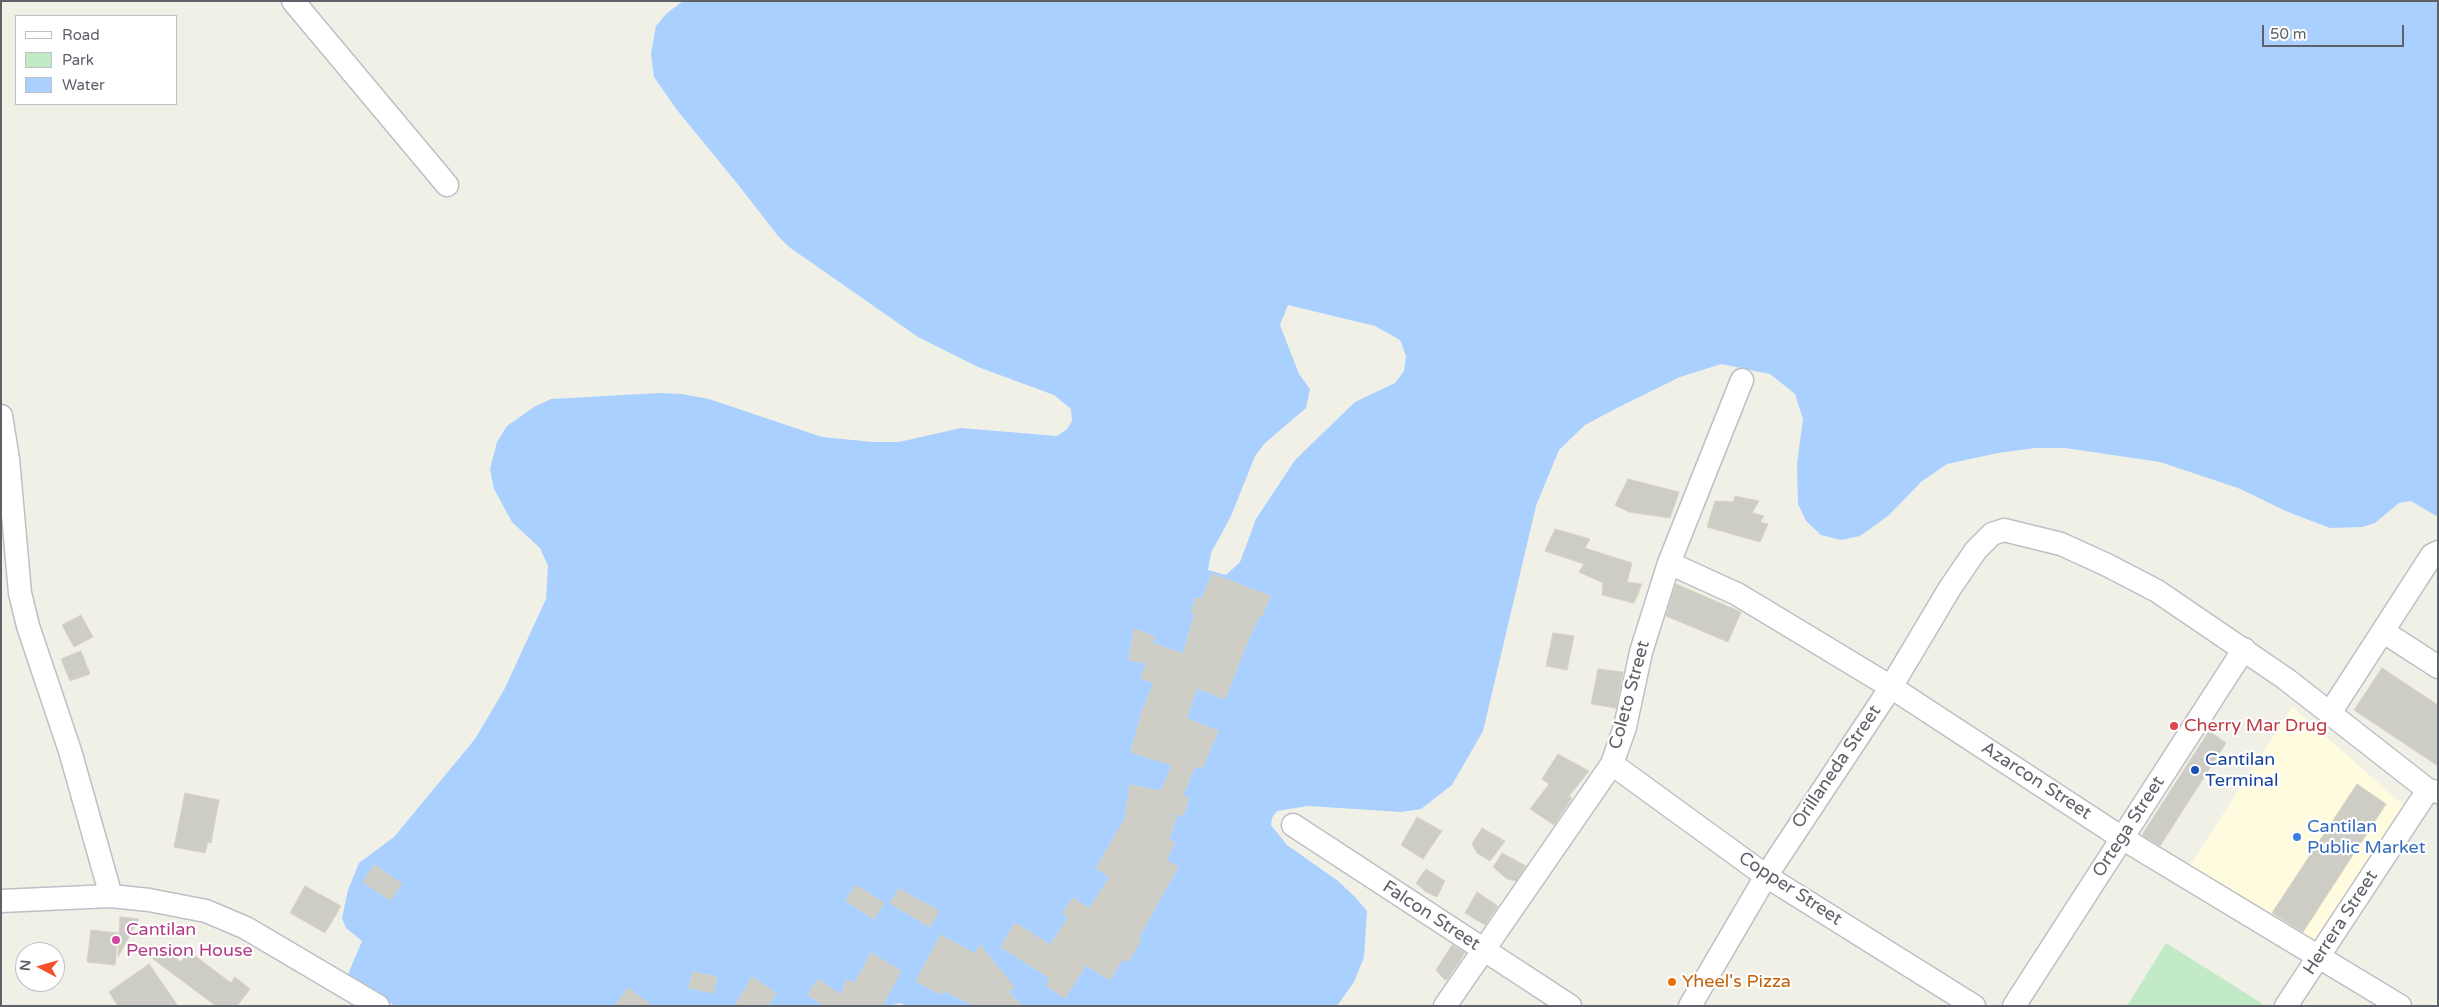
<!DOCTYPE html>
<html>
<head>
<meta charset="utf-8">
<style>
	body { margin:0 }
	#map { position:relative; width:2439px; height:1007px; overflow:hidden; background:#f1f0e7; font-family:"Varela Round",sans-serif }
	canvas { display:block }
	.frame { position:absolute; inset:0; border:2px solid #5e6168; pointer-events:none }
	.legend { position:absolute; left:15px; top:15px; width:162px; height:90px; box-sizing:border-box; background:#fff; border:1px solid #bfc0c3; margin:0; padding:6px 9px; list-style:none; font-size:15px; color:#5e6168 }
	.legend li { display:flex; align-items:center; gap:10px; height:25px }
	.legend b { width:25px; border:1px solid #bfc0c3 }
	.north { position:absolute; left:15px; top:942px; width:50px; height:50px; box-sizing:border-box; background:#fff; border:1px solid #bfc0c3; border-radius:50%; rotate:276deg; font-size:14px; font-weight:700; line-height:20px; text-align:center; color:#5e6168 }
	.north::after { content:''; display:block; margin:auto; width:18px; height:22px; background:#f55029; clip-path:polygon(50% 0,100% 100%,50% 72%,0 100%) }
	.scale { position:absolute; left:2262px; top:25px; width:142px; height:22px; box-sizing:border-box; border:2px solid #5e6168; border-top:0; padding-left:6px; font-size:15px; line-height:18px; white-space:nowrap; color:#5e6168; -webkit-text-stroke:4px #fff; paint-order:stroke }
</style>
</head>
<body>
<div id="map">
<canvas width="2439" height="1007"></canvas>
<div class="frame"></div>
<ul class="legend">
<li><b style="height:6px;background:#fff"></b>Road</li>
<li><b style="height:14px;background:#c2eac6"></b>Park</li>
<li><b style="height:14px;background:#a9d0ff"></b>Water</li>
</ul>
<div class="north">N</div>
<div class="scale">50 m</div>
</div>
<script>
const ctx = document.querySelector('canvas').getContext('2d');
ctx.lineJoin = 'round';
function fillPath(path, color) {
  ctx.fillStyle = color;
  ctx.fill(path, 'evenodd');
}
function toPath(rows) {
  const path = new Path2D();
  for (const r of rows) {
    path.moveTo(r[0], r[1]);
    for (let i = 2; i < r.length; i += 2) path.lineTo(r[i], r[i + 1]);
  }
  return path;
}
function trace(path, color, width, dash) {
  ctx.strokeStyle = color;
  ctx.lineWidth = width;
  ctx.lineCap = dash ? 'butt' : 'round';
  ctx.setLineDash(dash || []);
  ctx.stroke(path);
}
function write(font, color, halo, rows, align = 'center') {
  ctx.font = font + ' "Varela Round",sans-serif';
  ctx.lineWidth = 4.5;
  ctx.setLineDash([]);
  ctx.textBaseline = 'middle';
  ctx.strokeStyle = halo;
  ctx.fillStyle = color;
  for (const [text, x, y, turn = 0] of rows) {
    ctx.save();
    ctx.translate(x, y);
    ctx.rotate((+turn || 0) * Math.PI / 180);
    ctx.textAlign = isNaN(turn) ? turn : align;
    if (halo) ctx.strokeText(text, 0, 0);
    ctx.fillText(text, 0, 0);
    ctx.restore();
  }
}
fillPath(toPath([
	[2292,707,2406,807,2315,945,2189,867]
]), '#fffbde');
fillPath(toPath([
	[2166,943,2263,1004,2262,1006,2127,1006]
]), '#c2eac6');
fillPath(toPath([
	[683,1,2438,1,2438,517,2411,501,2399,503,2375,523,2363,527,2330,528,2288,512,2238,488,2160,462,2065,448,2035,448,1998,453,1947,464,1921,482,1888,516,1860,536,1841,540,1821,535,1806,521,1798,504,1797,464,1803,419,1795,394,1770,374,1721,364,1680,377,1615,409,1585,425,1559,450,1536,506,1483,731,1452,785,1421,809,1401,812,1308,806,1277,811,1272,818,1271,825,1287,845,1338,881,1356,898,1367,911,1364,957,1354,982,1337,1006,907,1006,900,1003,890,1006,395,1006,348,974,362,941,346,928,342,918,348,890,359,863,394,837,475,739,504,690,546,599,548,566,540,548,512,522,494,489,490,469,497,442,507,426,534,407,551,399,658,393,682,394,709,399,822,437,873,442,899,442,961,428,1057,436,1067,429,1072,421,1071,409,1054,395,978,367,918,337,789,247,778,236,740,187,677,110,654,77,651,54,656,26,666,14],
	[1288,305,1375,326,1400,340,1406,356,1404,371,1395,383,1355,402,1295,460,1256,519,1240,562,1226,575,1208,570,1211,553,1231,516,1255,456,1265,443,1306,408,1310,389,1299,374,1280,325]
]), '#a9d0ff');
const building = toPath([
	[1628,479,1679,492,1670,518,1629,512,1615,505,1628,479],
	[1735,496,1759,501,1752,513,1764,516,1760,522,1768,524,1760,542,1707,527,1715,501,1733,502,1735,496],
	[1555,529,1590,539,1585,548,1632,563,1627,582,1642,584,1634,603,1602,595,1603,583,1579,572,1584,564,1545,551,1555,529],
	[1212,574,1270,596,1262,616,1260,615,1249,637,1225,699,1197,688,1186,718,1218,731,1202,768,1195,766,1182,796,1189,798,1183,816,1177,813,1169,840,1175,843,1166,860,1178,867,1138,938,1141,940,1128,962,1123,958,1110,980,1086,965,1065,998,1046,985,1050,978,1001,947,1015,923,1050,945,1069,917,1063,913,1073,898,1089,909,1110,877,1096,868,1125,819,1130,785,1161,791,1172,765,1131,752,1142,712,1154,683,1141,678,1146,663,1129,660,1134,629,1155,637,1152,643,1183,654,1195,614,1191,613,1196,598,1202,599,1212,574],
	[1676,584,1741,612,1728,642,1666,616,1676,584],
	[81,615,93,637,74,647,62,625,81,615],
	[1553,633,1574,636,1567,670,1546,666,1553,633],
	[81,651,90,674,70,681,61,659,81,651],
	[2382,668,2438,705,2438,766,2354,710,2382,668],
	[1598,669,1623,672,1616,708,1591,704,1598,669],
	[2209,731,2226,743,2160,846,2142,835,2209,731],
	[1558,754,1589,771,1569,796,1572,798,1554,825,1530,809,1549,784,1542,779,1558,754],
	[2357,784,2386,804,2303,932,2272,913,2357,784],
	[185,793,219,800,211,843,208,842,205,853,174,847,185,793],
	[1417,817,1442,831,1423,859,1401,845,1417,817],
	[1482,828,1505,841,1490,861,1477,853,1472,844,1482,828],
	[1502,853,1526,866,1516,881,1507,879,1493,867,1502,853],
	[374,865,402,884,390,900,363,882,374,865],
	[1426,869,1445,881,1437,897,1426,892,1416,883,1426,869],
	[856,885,884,903,874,919,846,901,856,885],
	[305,886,341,906,325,933,290,913,305,886],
	[899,889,939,911,930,927,890,903,899,889],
	[1477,892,1498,906,1485,925,1465,913,1477,892],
	[120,917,139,919,118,957,120,917],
	[91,930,118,933,115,965,87,962,91,930],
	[941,935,975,954,980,945,1014,987,1008,992,1022,1006,975,1006,943,990,941,995,916,981,941,935],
	[1452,945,1465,953,1447,980,1444,979,1436,970,1452,945],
	[161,947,181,962,189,951,231,983,235,977,250,989,237,1006,216,1006,153,959,161,947],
	[871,953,901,971,882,1006,825,1006,808,995,818,979,841,995,847,980,855,983,871,953],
	[149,964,178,1006,118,1006,109,992,149,964],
	[693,972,717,977,713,993,689,988,693,972],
	[752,977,776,993,768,1006,735,1006,752,977],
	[628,988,652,1006,615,1006,628,988]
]);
fillPath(building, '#cecdc5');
trace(building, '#d6d3c4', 1);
const minor = toPath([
	[293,1,447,185],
	[1,416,8,459,20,593,28,626,70,751,111,896],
	[1669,563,1737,594,1891,687,2122,838,2400,1006],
	[2384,632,2438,667],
	[2330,713,2432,555,2438,552],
	[1612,764,1766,876,1974,1006],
	[1293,825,1570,1006],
	[1,901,111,896,149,900,206,911,246,928,378,1006],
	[1445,1006,1612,764,1625,727,1641,652,1669,563,1742,380],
	[1690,1006,1766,876,1891,687,1950,588,1976,550,1992,534,2004,530,2061,544,2107,565,2157,591,2286,679,2428,790,2438,792],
	[2014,1006,2244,649],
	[2286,1006,2428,790]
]);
trace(minor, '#bebfc6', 25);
trace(minor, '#fff', 22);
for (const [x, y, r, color] of [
	[2174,726,5,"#e0444e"],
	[2195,770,5,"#1a4fb4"],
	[2297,837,5,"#3f7fe0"],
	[116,940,5,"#d1479c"],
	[1672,982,5,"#e8710a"]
]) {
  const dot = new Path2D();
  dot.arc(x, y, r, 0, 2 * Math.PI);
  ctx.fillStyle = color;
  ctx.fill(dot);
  trace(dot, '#fff', 2);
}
write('18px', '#5e6168', '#fff', [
	["Coleto Street",1630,695,-75],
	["Orillaneda Street",1837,767,-56],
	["Azarcon Street",2036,781,33],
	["Ortega Street",2129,827,-57],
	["Copper Street",1790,889,33],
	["Falcon Street",1431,916,33],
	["Herrera Street",2341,923,-57]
]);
write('18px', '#be3a42', '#fff', [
	["Cherry Mar Drug",2184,726]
], 'left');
write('18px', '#164399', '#fff', [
	["Cantilan",2205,760],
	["Terminal",2205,781]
], 'left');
write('18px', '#366cbe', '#fff', [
	["Cantilan",2307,827],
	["Public Market",2307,848]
], 'left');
write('18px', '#b23c85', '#fff', [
	["Cantilan",126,930],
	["Pension House",126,951]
], 'left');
write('18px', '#c56008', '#fff', [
	["Yheel's Pizza",1682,982]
], 'left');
</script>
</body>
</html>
